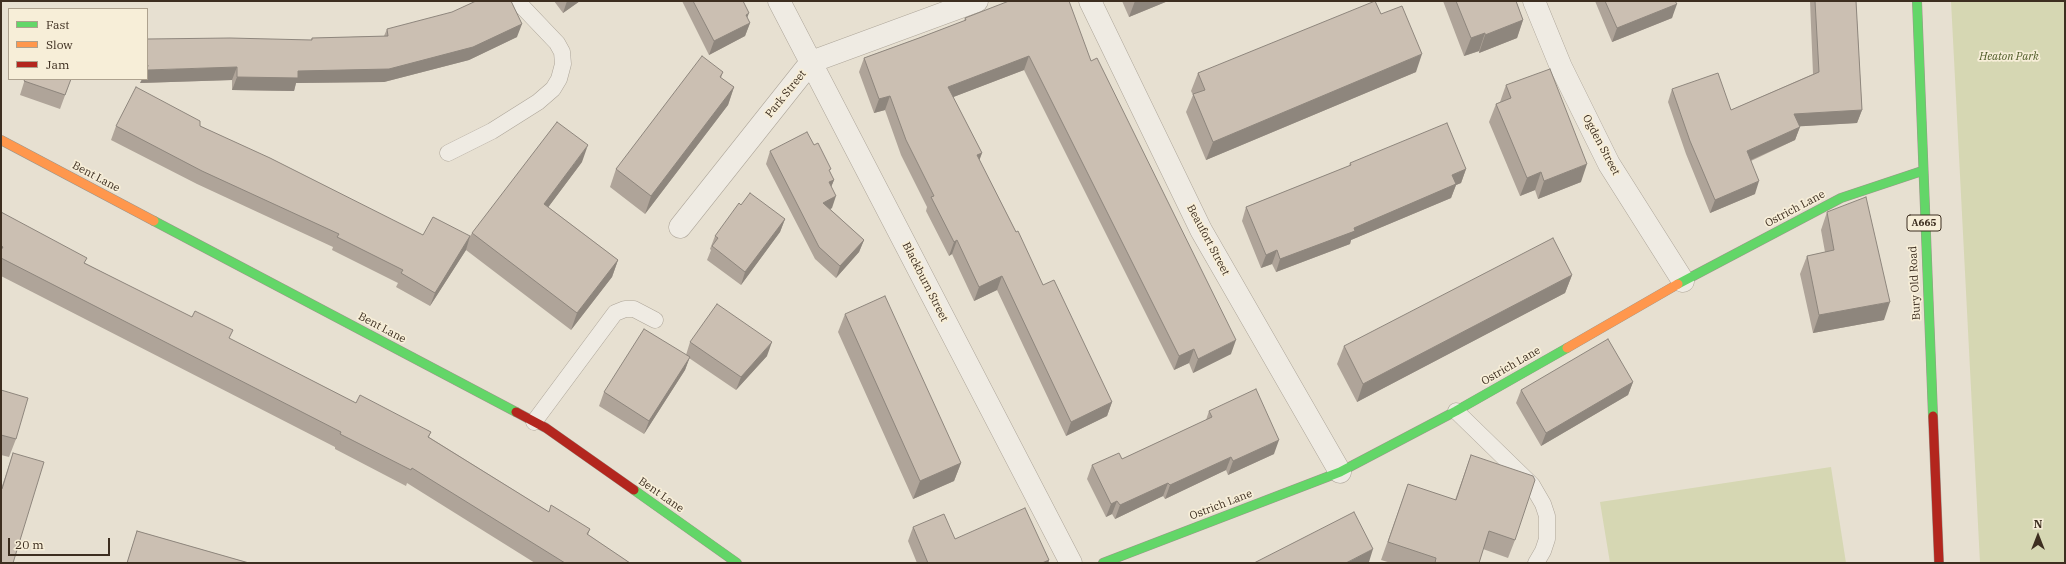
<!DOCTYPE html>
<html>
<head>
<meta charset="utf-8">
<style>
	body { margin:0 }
	#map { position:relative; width:2066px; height:564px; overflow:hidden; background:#e7e0d1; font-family:"IBM Plex Serif",serif }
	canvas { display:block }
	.frame { position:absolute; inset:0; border:2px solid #3d2e20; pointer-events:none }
	.legend { position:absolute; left:8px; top:8px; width:140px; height:72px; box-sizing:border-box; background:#f7eed8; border:1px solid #ada18e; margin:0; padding:5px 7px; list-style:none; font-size:12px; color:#3d2e20 }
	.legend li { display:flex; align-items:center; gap:8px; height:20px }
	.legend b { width:20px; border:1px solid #ada18e }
	.north { position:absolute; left:2018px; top:516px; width:40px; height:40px; -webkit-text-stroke:3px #f7eed8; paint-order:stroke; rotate:0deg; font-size:11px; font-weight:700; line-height:16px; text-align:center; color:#3d2e20 }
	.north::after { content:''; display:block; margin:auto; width:14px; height:18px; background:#3d2e20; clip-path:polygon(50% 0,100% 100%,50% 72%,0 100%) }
	.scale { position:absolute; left:8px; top:538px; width:102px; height:18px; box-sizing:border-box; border:2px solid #3d2e20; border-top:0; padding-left:5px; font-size:12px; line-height:14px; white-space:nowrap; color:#3d2e20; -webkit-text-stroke:3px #f7eed8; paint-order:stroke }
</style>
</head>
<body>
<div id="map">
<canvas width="2066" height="564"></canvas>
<div class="frame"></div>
<ul class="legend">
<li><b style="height:5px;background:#63d668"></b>Fast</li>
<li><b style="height:5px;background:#ff974d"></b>Slow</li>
<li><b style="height:5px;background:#b3261e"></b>Jam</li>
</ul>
<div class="north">N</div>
<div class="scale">20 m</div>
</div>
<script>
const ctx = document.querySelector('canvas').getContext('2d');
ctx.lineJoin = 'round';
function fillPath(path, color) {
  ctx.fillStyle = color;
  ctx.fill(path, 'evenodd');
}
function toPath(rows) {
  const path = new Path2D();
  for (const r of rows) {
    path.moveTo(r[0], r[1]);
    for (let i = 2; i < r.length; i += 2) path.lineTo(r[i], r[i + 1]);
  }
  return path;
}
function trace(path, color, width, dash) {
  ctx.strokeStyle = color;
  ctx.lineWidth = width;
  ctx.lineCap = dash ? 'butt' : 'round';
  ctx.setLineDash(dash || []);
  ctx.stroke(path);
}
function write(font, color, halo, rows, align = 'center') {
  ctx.font = font + ' "IBM Plex Serif",serif';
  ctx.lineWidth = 3.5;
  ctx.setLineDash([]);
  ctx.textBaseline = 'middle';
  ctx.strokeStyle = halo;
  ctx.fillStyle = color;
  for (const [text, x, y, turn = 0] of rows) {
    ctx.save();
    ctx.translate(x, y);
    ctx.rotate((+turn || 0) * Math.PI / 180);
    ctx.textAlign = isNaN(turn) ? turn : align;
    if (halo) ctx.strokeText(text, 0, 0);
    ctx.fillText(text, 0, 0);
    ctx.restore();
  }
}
fillPath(toPath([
	[1951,1,2065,1,2065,563,1980,563],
	[1831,467,1846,563,1610,563,1600,502]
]), '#d6d7b3');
const lane = toPath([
	[448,153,492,131,538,102,553,89,559,79,563,64,562,52,557,43,517,1],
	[1456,411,1532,485,1543,504,1547,516,1547,539,1543,551,1536,563],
	[534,422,615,313,625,309,634,309,655,320]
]);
const street = toPath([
	[779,1,1071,563],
	[1090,1,1201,230,1340,472],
	[1534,1,1561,67,1609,164,1683,281],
	[680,227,811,62,977,1]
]);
const fast = toPath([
	[1917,1,1933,416],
	[154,221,516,412],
	[1678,284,1841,198,1922,171],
	[634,490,737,563],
	[1103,563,1340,472,1456,411,1567,348]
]);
const slow = toPath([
	[1,140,154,221],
	[1567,348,1678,284]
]);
const jam = toPath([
	[516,412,546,428,634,490],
	[1933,416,1939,563]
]);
trace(lane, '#ada599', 17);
trace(street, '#ada599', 23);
trace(fast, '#9c958a', 10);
trace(slow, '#9c958a', 10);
trace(jam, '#9c958a', 10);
trace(lane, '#efebe3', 16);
trace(street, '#efebe3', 22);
trace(fast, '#63d668', 9);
trace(slow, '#ff974d', 9);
trace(jam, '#b3261e', 9);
fillPath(toPath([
	[554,1,580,1,563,13],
	[682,1,743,1,747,18,750,23,745,36,709,55],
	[1122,1,1168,1,1129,17],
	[1443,1,1516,1,1523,20,1517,38,1479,53,1479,51,1464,56],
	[1595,1,1675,1,1672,18,1612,42],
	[1810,1,1856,1,1862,110,1857,123,1800,126,1795,140,1751,161,1755,194,1710,213,1686,154,1668,102,1672,89,1731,110,1813,74],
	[1381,14,1416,72,1206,160,1186,112,1193,95,1191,91,1198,73],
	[965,18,1091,61,1231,354,1193,373,1189,363,1174,370,1024,70,953,97,982,153,979,159,1016,232,1043,285,1112,402,1107,416,1066,436,997,290,974,301,952,254,949,256,926,211,927,207,901,155,885,110,874,113,859,72,864,58,919,38,964,21],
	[387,29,517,37,469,60,384,82,296,83,294,91,232,90,232,80,140,83,311,40,312,38,384,36],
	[723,72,721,78,734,87,728,105,645,214,610,187,616,169],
	[25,79,71,79,60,109,20,95],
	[1506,85,1581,182,1538,199,1535,190,1520,196,1489,122,1496,104,1500,102],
	[116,126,200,126,423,235,470,236,472,233,582,162,548,207,618,260,612,277,571,330,466,250,430,306,396,287,398,283,332,250,333,247,197,184,111,140],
	[814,145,834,180,831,187,832,208,830,209,864,240,859,252,836,278,815,259,766,164,770,151],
	[1350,163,1466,169,1461,183,1456,185,1451,198,1351,240,1350,244,1276,272,1272,264,1261,268,1242,221,1246,207,1349,166],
	[741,205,785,219,780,232,741,285,707,260,711,250,710,249,715,236],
	[1,212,85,263,230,339,356,403,431,432,429,437,549,512,590,529,588,535,630,563,535,563,407,483,406,486,335,449,335,447,1,276],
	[1827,212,1884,320,1813,333,1800,274,1807,256,1825,252,1821,230],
	[1572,275,1565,293,1357,402,1337,364,1344,346],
	[845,314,961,463,954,481,913,499,838,332],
	[690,342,767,356,736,390,689,358,685,370,644,434,599,406,604,392,686,355],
	[1633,382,1628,395,1541,446,1516,403,1521,390],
	[1,390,16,439,9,457,1,455],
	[1209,411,1274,454,1228,475,1226,470,1165,499,1163,496,1115,519,1112,514,1106,517,1087,479,1092,465,1122,459,1206,420],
	[13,453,13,563,1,489],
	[1471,455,1515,540,1508,558,1483,549,1479,563,1391,563,1381,560,1408,484,1455,500],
	[913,527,955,539,1049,560,1048,563,917,563,908,541],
	[137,531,249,563,127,563]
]), '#afa499');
fillPath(toPath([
	[567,1,580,1,563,13],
	[1135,1,1168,1,1129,17],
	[1677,4,1672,18,1612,42,1617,28],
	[749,13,744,26,750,23,745,36,709,55,714,41,746,15],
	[1523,20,1517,38,1479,53,1485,35],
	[522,24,517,37,469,60,384,82,296,83,294,91,232,90,237,77,298,71],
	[1485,33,1479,51,1464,56,1471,38],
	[1422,54,1416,72,1206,160,1213,142],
	[1029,56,1024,70,943,101,948,87],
	[237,67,232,80,140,83,142,79,147,79,147,70],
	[734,87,728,105,645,214,651,196],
	[890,96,885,110,874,113,879,99],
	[1862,110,1857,123,1789,127,1794,114],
	[1800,127,1795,140,1742,164,1747,151],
	[588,145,582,162,538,221,544,204],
	[982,153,977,167,977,155],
	[1587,164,1581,182,1538,199,1544,181],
	[1466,169,1461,183,1456,185,1451,198,1351,240,1350,244,1276,272,1280,259,1354,228,1452,175],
	[1541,172,1535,190,1520,196,1527,178],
	[834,180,829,192,829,182],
	[1759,181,1755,194,1710,213,1715,200],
	[836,196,832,208,819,215,823,203],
	[785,219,780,232,741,285,745,272],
	[470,236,466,250,430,306,435,293],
	[864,240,859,252,836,278,840,266],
	[957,240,952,254,949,256,954,242],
	[1277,250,1272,264,1261,268,1266,255],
	[618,260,612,277,571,330,577,313],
	[1572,275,1565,293,1357,402,1363,384],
	[1002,276,997,290,974,301,979,287],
	[1890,302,1884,320,1813,333,1819,315],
	[1236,340,1231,354,1193,373,1198,359],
	[772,342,767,356,736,390,741,377],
	[1194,349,1189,363,1174,370,1179,356],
	[690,357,685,370,644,434,649,421],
	[1633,382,1628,395,1541,446,1546,433],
	[1112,402,1107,416,1066,436,1071,422],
	[1279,440,1274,454,1228,475,1233,461],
	[1231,457,1226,470,1165,499,1170,485],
	[961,463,954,481,913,499,920,481],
	[1168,483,1163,496,1115,519,1120,505],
	[1117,501,1112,514,1106,517,1111,504],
	[1373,549,1369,562,1367,563,1346,563],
	[1049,560,1048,563,1042,563]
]), '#8e867d');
const building = toPath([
	[476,1,511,1,522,24,473,47,389,69,298,71,298,78,237,77,237,67,147,70,148,65,147,65,147,39,230,38,312,40,312,38,388,36,387,29,452,12,476,1],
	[693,1,743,1,749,13,746,15,750,23,714,41,693,1],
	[1009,1,1069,1,1091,61,1097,58,1236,340,1198,359,1194,349,1179,356,1029,56,948,87,982,153,977,155,1016,232,1018,231,1043,285,1054,280,1112,402,1071,422,1002,276,979,287,957,240,954,242,931,197,934,196,906,140,890,96,879,99,864,58,919,38,966,20,965,18,1009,1],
	[1375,1,1381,14,1402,6,1422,54,1213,142,1193,94,1205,90,1198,73,1375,1],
	[1456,1,1516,1,1523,20,1485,35,1485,33,1471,38,1456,1],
	[1605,1,1675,1,1677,4,1617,28,1605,1],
	[1815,1,1856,1,1862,110,1794,114,1800,127,1747,151,1759,181,1715,200,1690,141,1672,89,1718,73,1731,110,1819,72,1815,1],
	[702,56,723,72,720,77,734,87,651,196,616,169,702,56],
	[1550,69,1587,164,1544,181,1541,172,1527,178,1496,104,1511,98,1506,85,1550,69],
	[25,79,71,79,65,95,24,81,25,79],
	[136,87,200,121,200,126,270,158,423,235,433,217,470,236,435,293,401,273,403,270,337,237,339,234,202,171,116,126,136,87],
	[557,122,588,145,544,204,618,260,577,313,472,233,557,122],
	[1447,123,1466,169,1452,175,1456,184,1354,228,1355,231,1280,259,1277,250,1266,255,1246,207,1351,165,1350,163,1447,123],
	[807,132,814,145,818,143,831,169,829,170,834,180,829,182,836,196,823,203,864,240,840,266,819,247,770,151,807,132],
	[750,193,785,219,745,272,712,246,718,238,715,236,739,203,741,205,750,193],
	[1866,197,1890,302,1819,315,1807,256,1834,250,1827,212,1866,197],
	[1,212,87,258,84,263,192,317,195,311,233,330,229,338,356,403,360,395,431,432,428,437,549,512,551,505,590,529,587,534,630,563,571,563,570,562,569,563,565,563,412,468,411,470,340,434,341,432,1,258,1,250,3,247,1,246,1,212],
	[1553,238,1572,275,1363,384,1344,346,1553,238],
	[885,296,961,463,920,481,845,314,885,296],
	[717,304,772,342,741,377,690,342,717,304],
	[644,329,690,357,649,421,604,392,644,329],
	[1608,339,1633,382,1546,433,1521,390,1608,339],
	[1256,389,1279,440,1233,461,1231,457,1170,485,1168,483,1120,505,1117,501,1111,504,1092,465,1119,453,1122,459,1212,417,1209,411,1256,389],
	[1,390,28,398,16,439,1,435,1,390],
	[13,453,44,462,13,563,1,563,1,489,2,489,13,453],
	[1471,455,1533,476,1535,480,1515,540,1489,531,1479,563,1435,563,1436,558,1388,542,1408,484,1456,500,1471,455],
	[1025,508,1049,560,1042,563,928,563,913,527,944,514,955,539,1025,508],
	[1354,512,1373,549,1346,563,1254,563,1354,512],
	[137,531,249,563,127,563,137,531]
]);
fillPath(building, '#cbbfb2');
trace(building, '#8e867d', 1);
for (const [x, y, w] of [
	[1924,223,34]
]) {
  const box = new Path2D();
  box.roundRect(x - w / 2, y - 8, w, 16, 3);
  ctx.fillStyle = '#f7eed8';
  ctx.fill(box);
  trace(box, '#3d2e20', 1);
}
write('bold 10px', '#3d2e20', null, [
	["A665",1924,223]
]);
write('italic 11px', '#4d5a26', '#f7eed8', [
	["Heaton Park",2009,57]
]);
write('11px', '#3d2e20', '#f7eed8', [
	["Park Street",786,94,-51],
	["Ogden Street",1601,145,62],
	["Bent Lane",96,177,28],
	["Ostrich Lane",1795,209,-28],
	["Beaufort Street",1208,240,62],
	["Blackburn Street",925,282,63],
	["Bury Old Road",1915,283,-93],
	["Bent Lane",382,328,28],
	["Ostrich Lane",1511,366,-30],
	["Bent Lane",661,495,35],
	["Ostrich Lane",1221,505,-21]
]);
</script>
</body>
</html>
